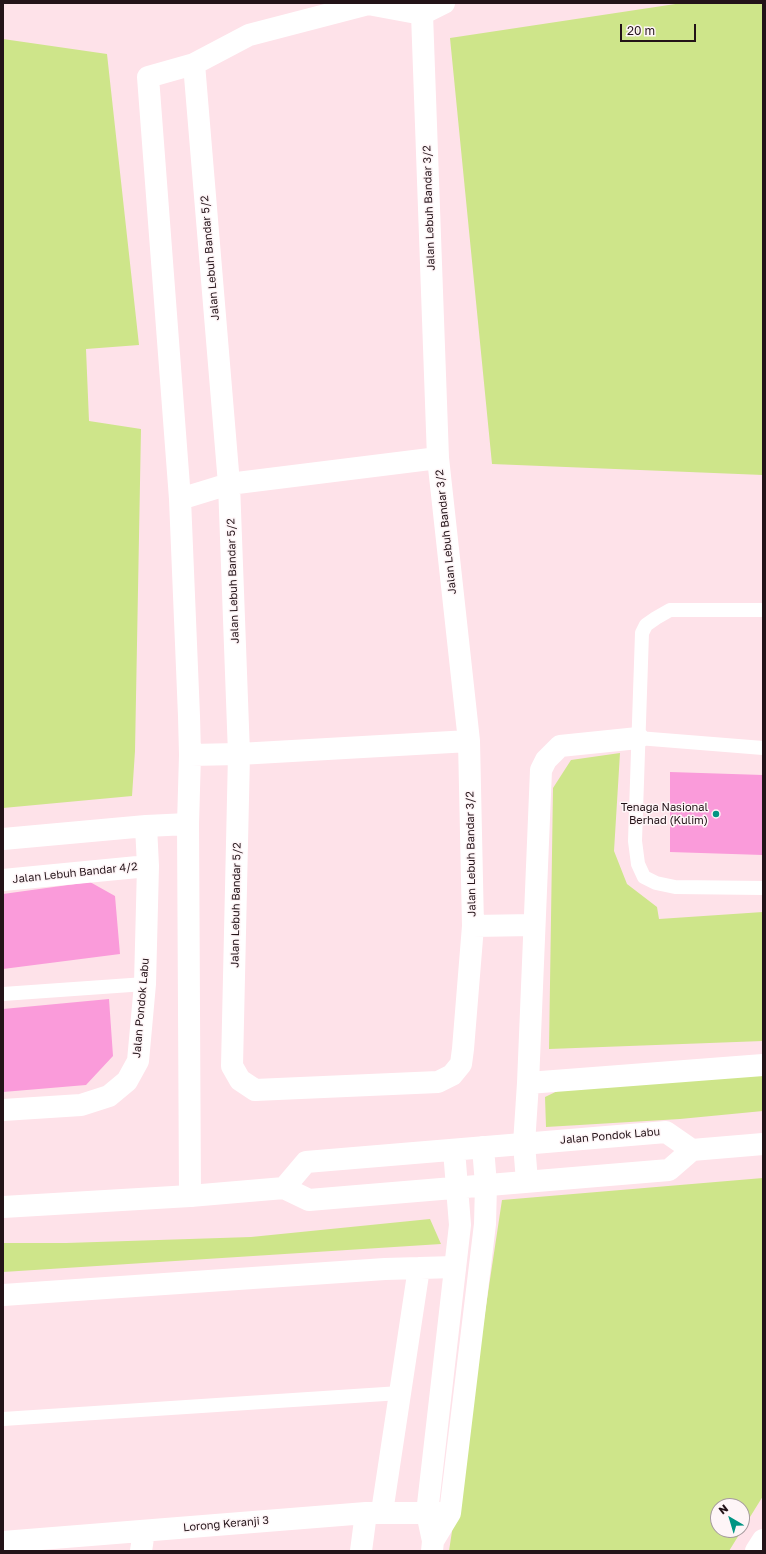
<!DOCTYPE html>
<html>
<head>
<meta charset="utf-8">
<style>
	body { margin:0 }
	#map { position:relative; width:766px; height:1554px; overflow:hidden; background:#fee2e9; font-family:"Golos Text",sans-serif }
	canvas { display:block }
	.frame { position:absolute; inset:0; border:4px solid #231318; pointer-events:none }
	.north { position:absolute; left:710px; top:1498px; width:40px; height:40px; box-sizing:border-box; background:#fef5f7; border:1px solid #a69b9e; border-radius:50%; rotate:322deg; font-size:11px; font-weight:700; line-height:16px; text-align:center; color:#231318 }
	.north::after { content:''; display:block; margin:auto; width:14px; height:18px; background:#019583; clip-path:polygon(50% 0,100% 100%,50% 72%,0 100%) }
	.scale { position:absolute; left:620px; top:24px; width:76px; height:18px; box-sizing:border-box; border:2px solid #231318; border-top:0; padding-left:5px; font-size:12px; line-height:14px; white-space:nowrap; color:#231318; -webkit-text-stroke:3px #fef5f7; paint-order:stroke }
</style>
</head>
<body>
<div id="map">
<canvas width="766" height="1554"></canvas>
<div class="frame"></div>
<div class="north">N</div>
<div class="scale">20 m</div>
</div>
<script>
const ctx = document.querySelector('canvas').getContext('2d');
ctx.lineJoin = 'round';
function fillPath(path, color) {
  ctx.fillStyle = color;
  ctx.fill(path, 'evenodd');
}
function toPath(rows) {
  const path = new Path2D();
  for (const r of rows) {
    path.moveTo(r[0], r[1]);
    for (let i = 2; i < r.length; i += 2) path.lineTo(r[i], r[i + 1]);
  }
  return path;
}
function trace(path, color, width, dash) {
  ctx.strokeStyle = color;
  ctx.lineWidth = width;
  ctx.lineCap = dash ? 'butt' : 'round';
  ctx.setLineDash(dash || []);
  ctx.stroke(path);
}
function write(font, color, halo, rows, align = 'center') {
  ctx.font = font + ' "Golos Text",sans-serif';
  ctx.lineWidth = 3;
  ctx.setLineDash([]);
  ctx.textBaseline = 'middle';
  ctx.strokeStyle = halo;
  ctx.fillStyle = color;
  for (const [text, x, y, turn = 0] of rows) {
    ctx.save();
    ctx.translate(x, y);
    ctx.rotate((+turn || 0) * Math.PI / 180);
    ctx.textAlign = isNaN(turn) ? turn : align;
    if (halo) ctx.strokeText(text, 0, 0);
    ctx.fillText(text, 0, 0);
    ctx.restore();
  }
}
fillPath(toPath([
	[682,3,763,3,763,475,492,464,450,38],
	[3,39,107,54,139,345,86,349,89,421,141,429,135,751,132,796,3,808],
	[620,753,614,851,627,884,657,907,659,919,763,912,763,1041,549,1049,553,788,571,760],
	[763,1075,763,1111,680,1119,546,1127,545,1097,568,1086],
	[763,1178,763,1496,729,1551,449,1551,502,1200],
	[718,1506,742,1506,742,1530,718,1530],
	[430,1219,441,1244,3,1272,3,1243,66,1243,251,1237]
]), '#cee58a');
fillPath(toPath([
	[670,772,763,775,763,855,670,852],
	[90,882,115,896,120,954,3,969,3,894],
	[109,999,113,1056,86,1085,3,1092,3,1009]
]), '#fa9bda');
trace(toPath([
	[763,610,670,610,656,618,646,625,642,633,635,841,638,864,644,877,656,883,675,887,763,888],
	[638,738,763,748],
	[3,994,145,984],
	[3,1419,400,1393]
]), '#fff', 14);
trace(toPath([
	[422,14,444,3],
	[194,64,229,484,239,754,232,1066,240,1080,255,1090,438,1082,452,1075,461,1064,463,1049,473,926,469,741,438,458,422,14],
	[180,499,229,484,438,458],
	[190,755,239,754,469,741],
	[3,839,146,826,188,824],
	[3,880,148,866],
	[473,926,533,925],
	[528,1083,763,1065],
	[3,1110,81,1105,109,1096,127,1081,138,1061,145,984,148,866,146,826],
	[527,1181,524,1144,528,1083,541,770,546,760,560,746,638,738],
	[190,1196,188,824,190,755,189,716,180,499,148,77,194,64,249,35,368,4,422,14],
	[3,1295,385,1269,455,1267],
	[382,1512,419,1268],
	[3,1542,366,1513,446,1513],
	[141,1551,144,1531],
	[361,1551,366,1513],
	[756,1551,763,1540]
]), '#fff', 22);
trace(toPath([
	[692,1150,763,1144],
	[284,1188,306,1162,666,1132,692,1150],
	[3,1207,190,1196,284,1188,309,1200,669,1170,692,1150],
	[433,1541,450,1513,485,1224,486,1185,483,1147],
	[432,1551,433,1541,427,1513,460,1225,454,1150]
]), '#fff', 22);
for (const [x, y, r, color] of [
	[716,814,4,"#019583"]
]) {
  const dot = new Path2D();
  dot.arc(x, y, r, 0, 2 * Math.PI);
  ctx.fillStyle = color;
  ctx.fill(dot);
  trace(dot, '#fef5f7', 1.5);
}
write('11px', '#231318', '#fef5f7', [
	["Jalan Lebuh Bandar 3/2",429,208,-92],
	["Jalan Lebuh Bandar 5/2",210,258,-95],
	["Jalan Lebuh Bandar 3/2",446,532,-96],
	["Jalan Lebuh Bandar 5/2",233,581,-92],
	["Jalan Lebuh Bandar 3/2",471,854,-91],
	["Jalan Lebuh Bandar 4/2",75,873,-6],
	["Jalan Lebuh Bandar 5/2",236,905,-89],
	["Jalan Pondok Labu",141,1008,-85],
	["Jalan Pondok Labu",610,1136,-5],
	["Lorong Keranji 3",226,1524,-5]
]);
write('11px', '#231318', '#fef5f7', [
	["Tenaga Nasional",708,808],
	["Berhad (Kulim)",708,821]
], 'right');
</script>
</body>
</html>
